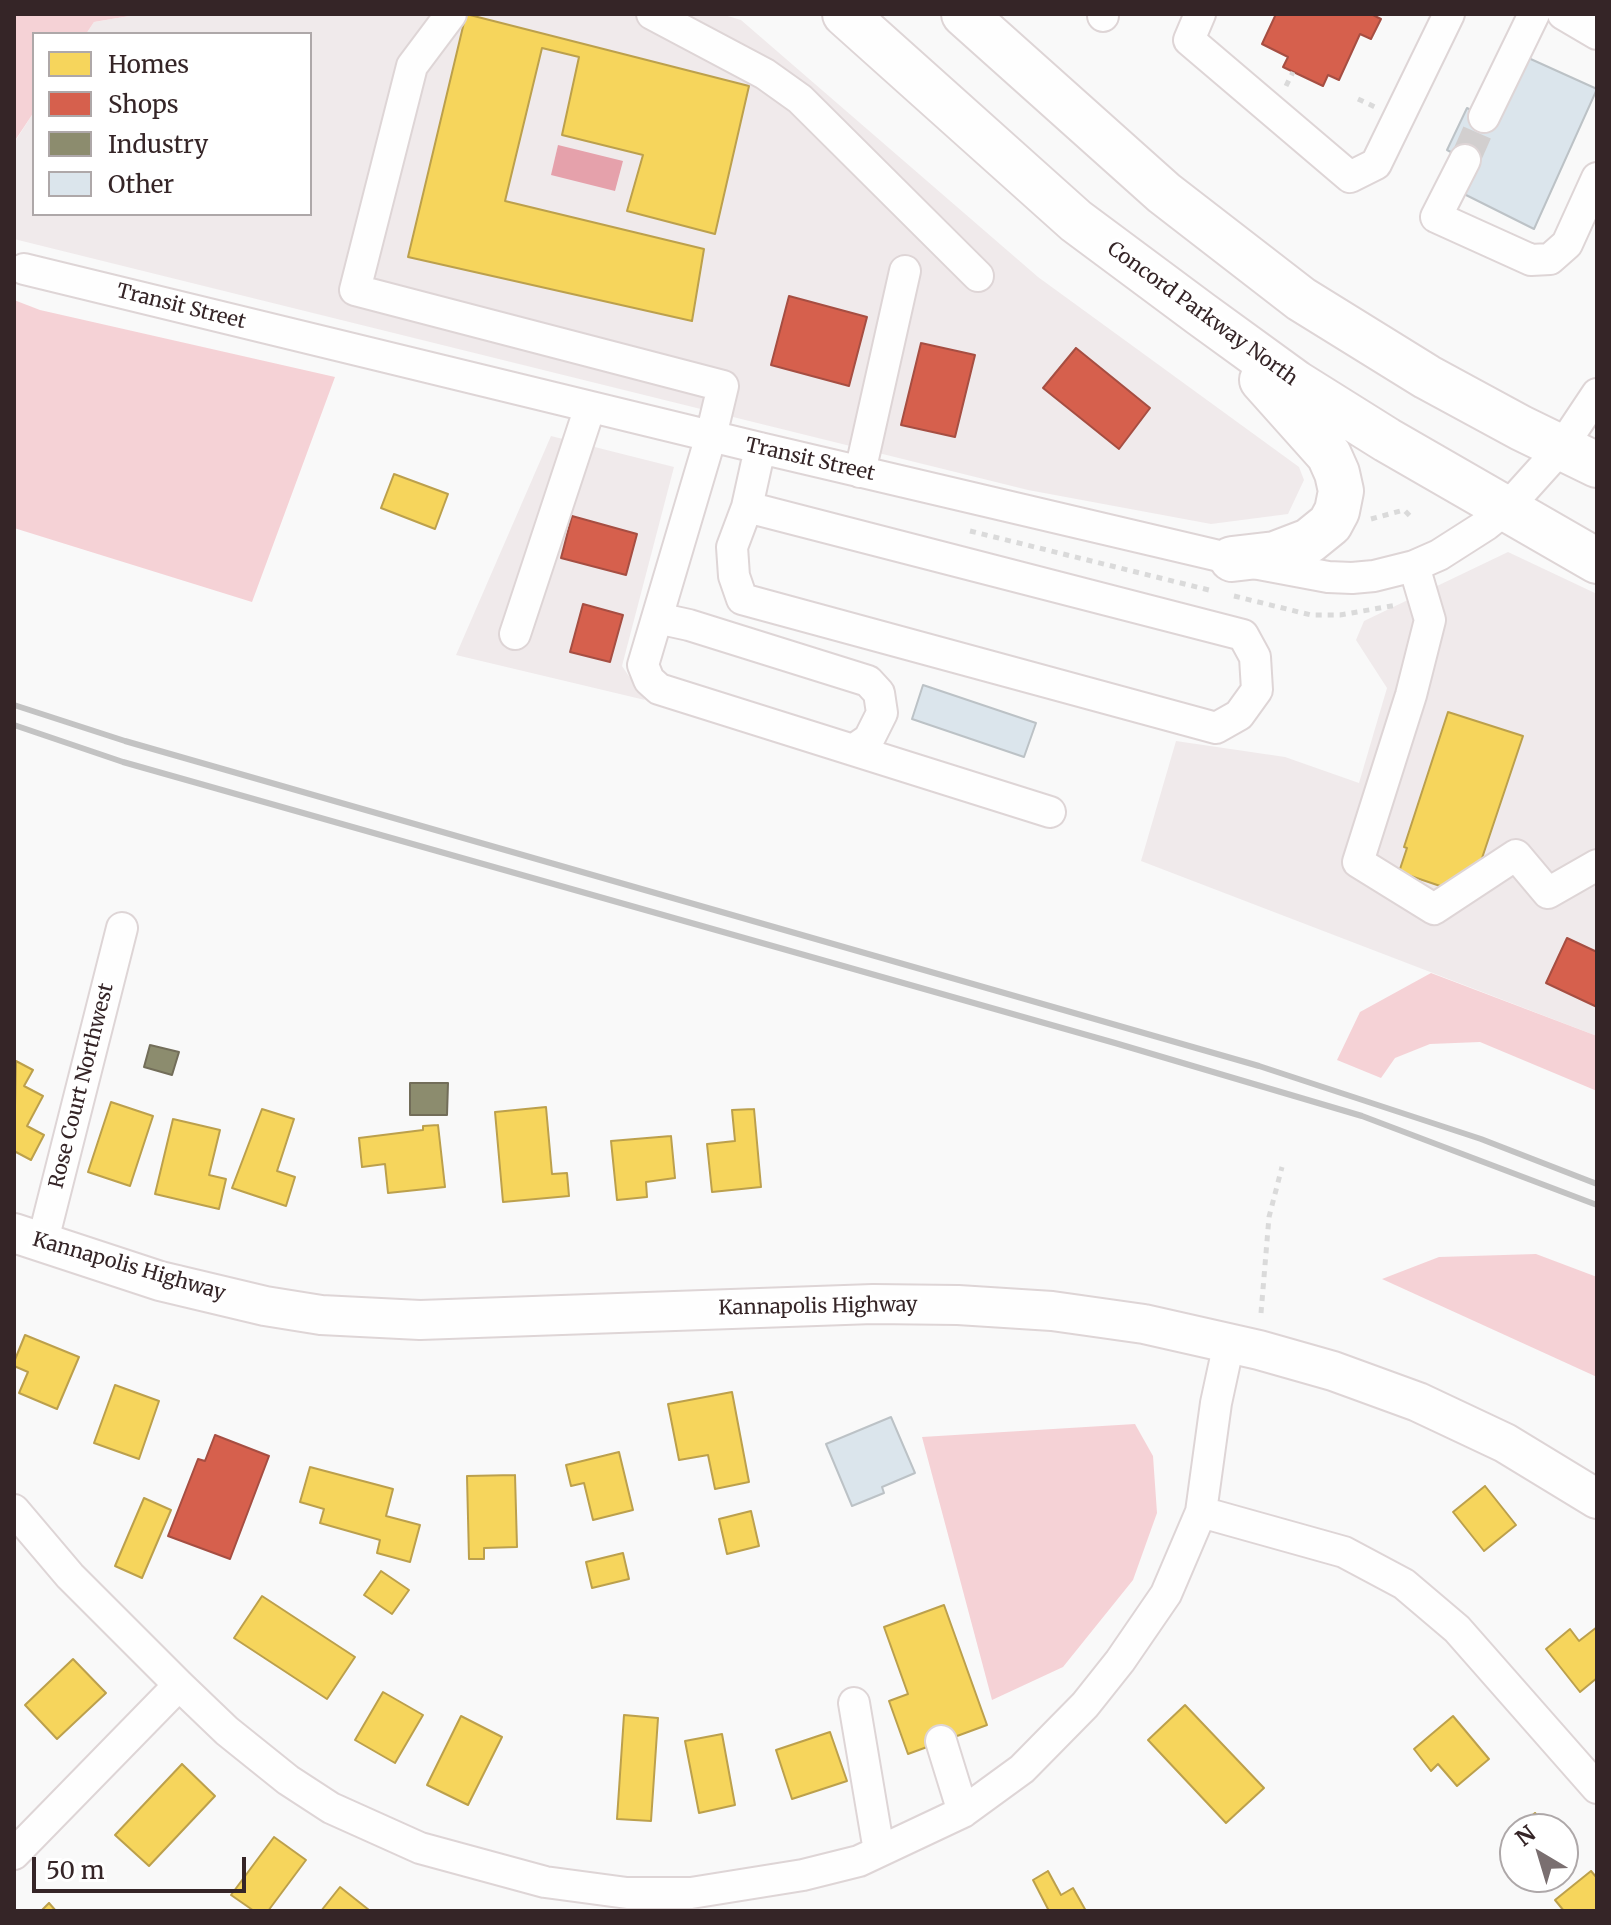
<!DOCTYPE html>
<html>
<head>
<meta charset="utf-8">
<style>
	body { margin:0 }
	#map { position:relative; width:1611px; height:1925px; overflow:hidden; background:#f9f9f9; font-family:Merriweather,serif }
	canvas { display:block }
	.frame { position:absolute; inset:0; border:16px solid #352527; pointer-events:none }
	.legend { position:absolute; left:32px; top:32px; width:280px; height:184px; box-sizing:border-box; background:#fff; border:2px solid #aea8a9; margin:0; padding:10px 14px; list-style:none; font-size:24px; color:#352527 }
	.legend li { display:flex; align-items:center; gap:16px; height:40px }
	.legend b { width:40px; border:2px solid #aea8a9 }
	.north { position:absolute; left:1499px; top:1813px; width:80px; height:80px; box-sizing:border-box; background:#fff; border:2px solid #aea8a9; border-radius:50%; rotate:322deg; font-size:22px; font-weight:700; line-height:32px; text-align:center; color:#352527 }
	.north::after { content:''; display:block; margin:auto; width:28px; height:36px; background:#7a6f70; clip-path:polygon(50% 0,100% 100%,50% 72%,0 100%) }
	.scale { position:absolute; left:32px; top:1857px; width:214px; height:36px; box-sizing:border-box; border:4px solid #352527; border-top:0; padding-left:10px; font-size:24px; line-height:28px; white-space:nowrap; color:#352527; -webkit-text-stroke:6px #fff; paint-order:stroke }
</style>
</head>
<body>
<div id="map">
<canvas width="1611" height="1925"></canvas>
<div class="frame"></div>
<ul class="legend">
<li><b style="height:22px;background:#f6d55c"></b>Homes</li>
<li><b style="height:22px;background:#d6604d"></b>Shops</li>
<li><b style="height:22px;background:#8c8c6e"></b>Industry</li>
<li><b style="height:22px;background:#dbe5ec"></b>Other</li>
</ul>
<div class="north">N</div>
<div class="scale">50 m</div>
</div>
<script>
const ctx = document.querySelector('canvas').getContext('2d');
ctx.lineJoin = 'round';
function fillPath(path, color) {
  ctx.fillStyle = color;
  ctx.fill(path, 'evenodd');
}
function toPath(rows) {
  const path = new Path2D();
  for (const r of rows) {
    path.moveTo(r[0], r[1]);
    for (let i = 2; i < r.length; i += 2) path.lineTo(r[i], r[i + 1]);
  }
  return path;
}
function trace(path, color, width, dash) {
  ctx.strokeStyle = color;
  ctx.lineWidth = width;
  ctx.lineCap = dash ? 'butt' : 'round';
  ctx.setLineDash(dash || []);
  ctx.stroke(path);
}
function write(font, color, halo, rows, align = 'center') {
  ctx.font = font + ' Merriweather,serif';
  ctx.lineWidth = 8;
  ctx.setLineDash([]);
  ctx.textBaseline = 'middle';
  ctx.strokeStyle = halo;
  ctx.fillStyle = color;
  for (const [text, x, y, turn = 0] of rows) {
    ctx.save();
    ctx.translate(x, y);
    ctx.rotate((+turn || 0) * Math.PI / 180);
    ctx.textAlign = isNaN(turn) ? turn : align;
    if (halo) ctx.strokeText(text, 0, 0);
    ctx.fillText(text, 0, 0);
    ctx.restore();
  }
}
fillPath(toPath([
	[141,14,721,14,741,20,1038,277,1299,467,1304,480,1288,514,1211,524,1028,490,14,239,14,143,34,112,34,214,310,214,310,34,86,34,94,22],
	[551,436,674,467,622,666,645,700,456,655],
	[1508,552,1597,594,1597,1036,1141,861,1176,741,1285,757,1359,783,1387,688,1356,640,1364,621]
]), '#f0eaeb');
fillPath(toPath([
	[14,14,141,14,94,22,86,34,34,34,34,112,14,142],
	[14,300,40,310,335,377,252,602,14,528],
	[1431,973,1597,1036,1597,1091,1480,1042,1430,1044,1395,1058,1381,1078,1337,1060,1360,1012],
	[1536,1254,1597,1277,1597,1377,1382,1279,1439,1257],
	[1135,1424,1153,1456,1157,1513,1133,1580,1063,1667,992,1700,922,1437]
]), '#f5d2d6');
fillPath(toPath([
	[558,145,623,161,615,191,551,175]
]), '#e5a1ab');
const homes = toPath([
	[466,14,749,86,715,234,627,211,643,155,562,135,579,57,542,48,505,201,704,249,692,321,408,257,466,14],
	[394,474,448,494,435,529,381,508,394,474],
	[1448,712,1523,736,1477,873,1449,889,1399,872,1407,848,1404,847,1448,712],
	[16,1061,33,1070,24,1086,43,1096,27,1126,44,1135,31,1160,14,1151,16,1061],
	[111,1102,153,1116,130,1186,88,1172,111,1102],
	[546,1107,552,1174,567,1173,569,1196,503,1202,495,1112,546,1107],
	[262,1109,294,1119,277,1171,295,1177,286,1206,232,1188,262,1109],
	[754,1109,761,1187,712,1192,707,1144,735,1141,732,1110,754,1109],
	[173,1119,220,1130,209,1175,226,1179,219,1209,155,1194,173,1119],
	[438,1125,445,1187,388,1193,385,1164,362,1167,359,1138,423,1130,423,1126,438,1125],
	[671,1136,675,1178,646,1182,647,1197,617,1200,611,1141,671,1136],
	[25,1335,79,1357,57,1409,19,1393,28,1372,14,1366,14,1362,25,1335],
	[115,1385,159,1401,139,1459,94,1443,115,1385],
	[732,1392,749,1482,715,1489,708,1455,679,1460,668,1404,732,1392],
	[619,1452,633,1510,593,1520,584,1483,571,1486,566,1465,619,1452],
	[310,1467,393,1489,386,1516,420,1525,410,1562,377,1553,380,1540,320,1523,324,1509,300,1502,310,1467],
	[515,1475,517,1547,484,1548,484,1559,469,1559,467,1476,515,1475],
	[1485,1486,1516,1525,1484,1551,1453,1512,1485,1486],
	[144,1498,171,1510,142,1578,115,1566,144,1498],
	[751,1511,759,1546,727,1554,719,1519,751,1511],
	[623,1553,629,1579,592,1588,586,1562,623,1553],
	[381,1571,409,1590,392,1614,364,1595,381,1571],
	[262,1596,355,1657,327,1699,234,1638,262,1596],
	[944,1605,987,1725,908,1754,889,1701,908,1694,884,1627,944,1605],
	[1597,1627,1597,1678,1580,1692,1546,1649,1570,1629,1579,1641,1597,1627],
	[73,1659,106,1693,57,1739,25,1705,73,1659],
	[383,1692,423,1715,395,1763,355,1740,383,1692],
	[1185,1705,1264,1788,1226,1823,1148,1740,1185,1705],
	[624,1715,658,1718,651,1821,617,1819,624,1715],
	[461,1716,502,1737,468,1805,427,1785,461,1716],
	[1453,1716,1489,1759,1457,1786,1438,1764,1431,1771,1414,1749,1453,1716],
	[830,1732,847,1781,792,1799,776,1750,830,1732],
	[722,1734,735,1805,699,1813,685,1741,722,1734],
	[182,1764,215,1796,149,1866,115,1835,182,1764],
	[1535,1813,1549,1829,1516,1829,1535,1813],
	[1515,1830,1515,1857,1502,1841,1515,1830],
	[274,1837,306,1860,268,1911,254,1911,231,1895,274,1837],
	[1563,1846,1573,1858,1563,1866,1563,1846],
	[1048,1871,1061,1895,1073,1888,1086,1911,1049,1911,1033,1880,1048,1871],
	[1591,1871,1597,1878,1597,1911,1564,1911,1555,1900,1591,1871],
	[1532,1877,1549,1877,1539,1885,1532,1877],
	[340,1887,369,1910,368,1911,321,1911,340,1887],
	[49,1903,56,1911,41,1911,49,1903]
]);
fillPath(homes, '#f6d55c');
trace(homes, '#bca04c', 2);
const shops = toPath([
	[1276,14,1371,14,1381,19,1371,39,1360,34,1339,80,1328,75,1323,86,1283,67,1288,57,1262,44,1276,14],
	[789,296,867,317,849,386,771,365,789,296],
	[921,343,975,355,955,437,901,425,921,343],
	[1076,348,1150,408,1119,449,1043,388,1076,348],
	[572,516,637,534,626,575,561,558,572,516],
	[583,604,623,615,610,662,570,652,583,604],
	[1567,938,1597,952,1597,1007,1546,983,1567,938],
	[215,1435,269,1456,230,1559,168,1536,198,1459,205,1461,215,1435]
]);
fillPath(shops, '#d6604d');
trace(shops, '#a64e42', 2);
const industry = toPath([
	[150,1045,179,1052,172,1075,144,1067,150,1045],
	[410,1083,448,1083,447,1115,410,1115,410,1083]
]);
fillPath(industry, '#8c8c6e');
trace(industry, '#726d59', 2);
const building = toPath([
	[1524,56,1597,89,1534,229,1460,192,1473,164,1447,150,1467,108,1484,117,1524,56],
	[923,685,1036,723,1024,757,912,719,923,685],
	[891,1417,915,1473,882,1487,884,1493,852,1506,826,1444,891,1417]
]);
fillPath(building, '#dbe5ec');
trace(building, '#bcc2c6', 2);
trace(toPath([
	[1465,160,1484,117]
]), '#d2cfcf', 30, [30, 15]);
const minor = toPath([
	[451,14,412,66,355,290,723,386,711,436,643,665,649,680,659,689,1050,812],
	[652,14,765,74,800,99,978,276],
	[1200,14,1189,40,1350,177,1376,164,1449,14],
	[1563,14,1597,34],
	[1103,16,1103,14],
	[1484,117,1534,14],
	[1465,160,1436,217,1531,260,1550,259,1567,244,1597,178],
	[24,269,760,448,1232,559,1328,577,1352,578,1374,576,1414,566,1439,555,1486,525,1506,509,1561,448,1597,394],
	[860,472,905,271],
	[747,507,1243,635,1255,657,1257,690,1239,715,1216,728,742,599,734,576,732,547,747,507,760,448],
	[1414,566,1430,620,1411,695,1358,862,1434,909,1516,855,1548,893,1597,865],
	[657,618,689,625,868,681,879,693,882,713,869,739,853,750],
	[515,634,590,407],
	[42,1244,122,928],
	[14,1510,70,1576,179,1685,227,1731,288,1780,331,1808,420,1848,545,1882,627,1893,691,1893,803,1875,859,1861,963,1812,1022,1769,1085,1705,1120,1661,1166,1594,1201,1512,1216,1403,1229,1343],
	[1201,1512,1344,1552,1404,1584,1457,1629,1597,1788],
	[854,1703,879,1851],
	[941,1741,963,1812],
	[14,1854,179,1685]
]);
const major = toPath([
	[14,1233,160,1281,265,1306,321,1315,420,1320,873,1304,958,1305,1052,1311,1144,1324,1259,1350,1333,1371,1418,1402,1505,1443,1597,1499]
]);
const highway = toPath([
	[845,14,1076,221,1201,314,1296,383,1387,440,1597,561],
	[964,14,1164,193,1301,299,1427,377,1521,428,1597,465],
	[1232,559,1275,554,1309,541,1330,524,1337,511,1341,491,1337,473,1329,455,1262,380]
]);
trace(minor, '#ded5d6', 34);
trace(major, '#ded5d6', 42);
trace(highway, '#ded5d6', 48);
trace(toPath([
	[1286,86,1293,72],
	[1358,99,1375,107],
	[1371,519,1404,510,1413,519],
	[970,531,1213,591],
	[1234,596,1311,615,1340,615,1397,605],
	[1261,1313,1269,1217,1282,1167]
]), '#dadada', 5, [6, 6]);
trace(minor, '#fefefe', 30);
trace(major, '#fefefe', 38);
trace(highway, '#fefefe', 44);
trace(toPath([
	[14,705,125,741,1259,1066,1481,1139,1597,1184],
	[14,725,123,762,1115,1043,1362,1116,1597,1205]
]), '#c3c3c3', 6);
write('20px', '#352527', '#fff', [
	["Transit Street",181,307,14],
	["Concord Parkway North",1202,314,36],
	["Transit Street",810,460,13],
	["Rose Court Northwest",82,1086,-76],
	["Kannapolis Highway",129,1267,16],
	["Kannapolis Highway",818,1307,-1]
]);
</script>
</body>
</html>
